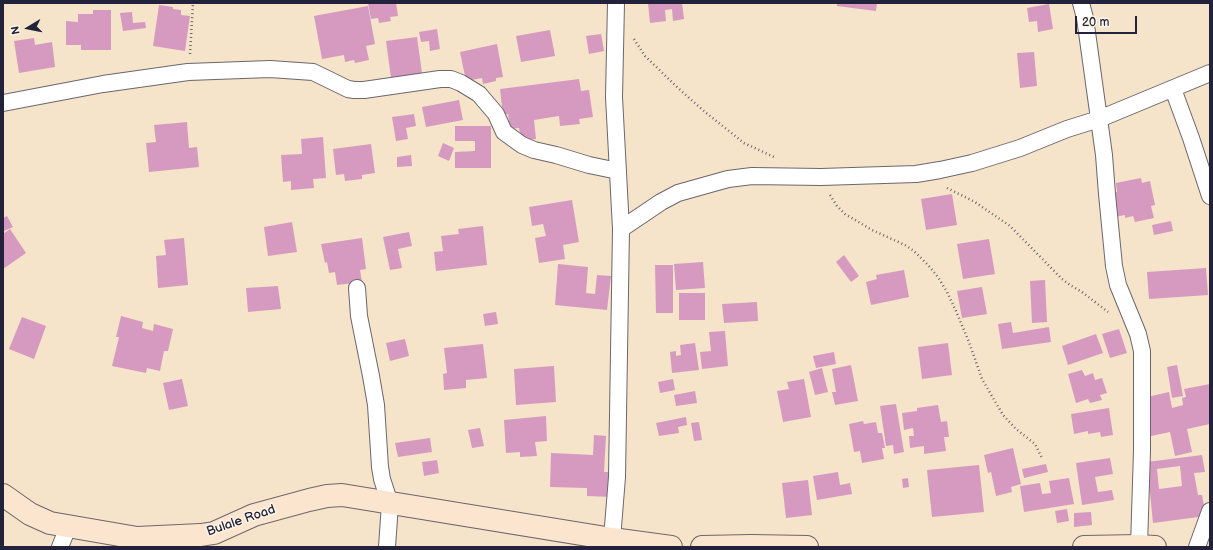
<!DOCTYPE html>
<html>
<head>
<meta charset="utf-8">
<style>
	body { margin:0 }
	#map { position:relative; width:1213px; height:550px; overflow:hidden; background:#f5e4c9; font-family:"Balsamiq Sans",sans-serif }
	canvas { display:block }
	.frame { position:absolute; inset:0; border:4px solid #22223b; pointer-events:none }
	.north { position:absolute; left:8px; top:8px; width:40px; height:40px; -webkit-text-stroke:3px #fcf5e5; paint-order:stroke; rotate:260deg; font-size:11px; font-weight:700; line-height:16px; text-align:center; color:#22223b }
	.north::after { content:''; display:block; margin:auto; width:14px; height:18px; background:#22223b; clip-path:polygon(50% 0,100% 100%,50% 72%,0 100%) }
	.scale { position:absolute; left:1075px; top:16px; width:62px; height:18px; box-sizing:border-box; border:2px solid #22223b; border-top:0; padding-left:5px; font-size:12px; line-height:14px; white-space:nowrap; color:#22223b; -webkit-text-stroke:3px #fcf5e5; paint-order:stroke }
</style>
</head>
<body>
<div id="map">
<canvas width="1213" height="550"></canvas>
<div class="frame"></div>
<div class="north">N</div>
<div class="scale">20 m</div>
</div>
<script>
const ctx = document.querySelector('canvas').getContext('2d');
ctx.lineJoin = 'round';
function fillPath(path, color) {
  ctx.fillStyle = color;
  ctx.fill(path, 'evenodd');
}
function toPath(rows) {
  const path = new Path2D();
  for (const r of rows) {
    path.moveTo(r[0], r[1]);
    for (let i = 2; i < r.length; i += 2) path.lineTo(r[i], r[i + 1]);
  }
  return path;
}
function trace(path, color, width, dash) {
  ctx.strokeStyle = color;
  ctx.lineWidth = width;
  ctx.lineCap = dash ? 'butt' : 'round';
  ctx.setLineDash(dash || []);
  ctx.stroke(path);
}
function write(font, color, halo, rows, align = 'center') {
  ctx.font = font + ' "Balsamiq Sans",sans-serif';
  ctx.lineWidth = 3;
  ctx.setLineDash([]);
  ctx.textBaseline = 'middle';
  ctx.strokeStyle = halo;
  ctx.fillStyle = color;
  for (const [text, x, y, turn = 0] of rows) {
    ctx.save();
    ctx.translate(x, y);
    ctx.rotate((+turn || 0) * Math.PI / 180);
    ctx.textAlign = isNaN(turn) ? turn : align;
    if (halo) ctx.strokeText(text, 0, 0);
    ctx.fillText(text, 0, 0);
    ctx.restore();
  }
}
fillPath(toPath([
	[368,3,396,3,398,16,390,17,391,21,379,23,378,18,371,19],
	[648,3,682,3,684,19,673,21,672,9,665,10,666,21,650,23],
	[837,3,877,3,876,11,837,6],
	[1049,4,1053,29,1038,32,1037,21,1029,22,1027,8],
	[159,5,173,7,173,9,181,10,181,15,190,16,185,51,153,46],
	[368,6,375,44,366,46,369,60,355,63,354,60,345,62,344,55,322,59,314,16],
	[93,10,111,10,111,50,81,50,81,45,66,45,66,21,78,22,78,14,93,14],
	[132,12,133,23,145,22,146,28,123,31,120,13],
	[437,29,440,49,430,51,429,41,421,42,419,32],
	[550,30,555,56,521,62,516,36],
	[601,34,604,51,589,54,586,36],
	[417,37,422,73,391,78,386,41],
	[34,38,35,45,52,42,55,67,19,73,14,41],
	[497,44,503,77,496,78,496,81,483,84,482,78,466,81,460,52],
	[1034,52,1037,86,1020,88,1017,53],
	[579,79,581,91,589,90,593,117,579,119,580,124,560,126,559,116,534,120,536,139,521,141,519,128,510,129,508,114,503,115,500,89],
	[459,100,463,120,426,127,422,107],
	[414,114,416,126,406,128,408,139,396,141,392,117],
	[187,122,189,148,197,147,199,167,149,172,146,143,156,142,154,125],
	[455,126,491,126,491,168,455,168,455,152,475,151,475,141,455,141],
	[323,137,326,178,313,179,314,188,291,190,291,181,283,182,281,155,302,154,301,139],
	[443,143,454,148,449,161,438,156],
	[371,144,375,173,362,175,362,179,345,181,344,174,336,175,333,149],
	[411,155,412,166,397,167,397,157],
	[1141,178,1142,183,1150,181,1155,205,1151,206,1154,218,1135,222,1133,216,1125,218,1125,215,1115,217,1110,193,1117,192,1116,183],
	[952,194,957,225,926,230,921,199],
	[572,200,579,242,563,245,565,259,539,263,535,238,546,236,543,224,532,226,529,207],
	[7,216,13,227,4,231,3,229,3,218],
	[1171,221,1173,231,1154,235,1152,225],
	[292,222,297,252,268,256,264,227],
	[483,226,487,265,436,271,434,252,443,251,441,236,459,234,458,229],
	[10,229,26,253,3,269,3,234],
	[409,232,412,246,398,249,402,268,390,270,383,237],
	[184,238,188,285,158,288,156,256,166,255,164,240],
	[362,238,366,269,360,270,362,282,337,285,335,272,329,273,327,262,325,263,321,244],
	[989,239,995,274,963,279,957,244],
	[844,255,859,276,851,282,836,262],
	[703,262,705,288,676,290,674,264],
	[558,264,588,267,586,293,595,294,597,275,611,276,607,310,555,305],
	[655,265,673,265,673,313,656,313],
	[1206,268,1208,295,1149,299,1147,272],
	[904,270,909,297,871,305,866,282,877,279,876,275],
	[1045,280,1047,322,1032,323,1030,281],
	[278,286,281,309,248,312,246,288],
	[982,287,987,314,962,318,957,291],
	[679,293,705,293,705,320,679,320],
	[757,302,758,321,724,323,722,304],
	[496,312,498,324,485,326,483,314],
	[121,316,143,322,142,328,153,331,154,324,173,329,168,351,164,351,160,371,147,368,146,373,112,366,119,337,116,337],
	[22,317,46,326,34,359,9,349],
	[1011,322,1013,333,1049,327,1051,342,1002,349,998,324],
	[1119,329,1127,353,1110,358,1102,334],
	[725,331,728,366,702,369,700,352,711,351,709,332],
	[1096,334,1103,353,1068,365,1062,346],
	[405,339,409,356,390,361,386,343],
	[695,343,699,370,672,373,670,352,676,351,676,356,681,355,680,345],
	[948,343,952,375,922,379,918,347],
	[483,344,487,378,466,380,466,388,444,390,443,374,447,373,444,348],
	[834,352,836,364,816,368,813,356],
	[851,365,858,401,835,405,832,392,836,392,832,369],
	[1177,365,1183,396,1172,398,1167,367],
	[554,366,556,402,516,405,514,369],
	[822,368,828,392,815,395,809,372],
	[1082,370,1085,376,1093,373,1095,380,1102,378,1107,393,1100,395,1102,400,1090,403,1088,399,1076,403,1068,374],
	[182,379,188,406,169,410,163,383],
	[673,379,675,390,660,393,658,382],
	[804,379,811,417,783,422,777,391,789,389,787,382],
	[1210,384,1210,424,1187,429,1192,452,1175,456,1170,432,1151,436,1143,398,1169,392,1172,408,1183,405,1182,398,1186,397,1184,389],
	[695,391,697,403,676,406,674,395],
	[896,404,904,452,894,454,893,445,886,446,880,406],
	[938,405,941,422,947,421,949,437,944,437,946,451,924,454,924,446,910,448,909,436,914,436,913,428,904,430,902,413,917,411,917,408],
	[1109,408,1113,435,1101,437,1100,432,1088,434,1088,431,1074,434,1071,414],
	[546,416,547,441,535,442,537,456,520,457,520,452,506,453,504,420],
	[686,417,687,425,678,427,679,433,659,436,656,423],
	[863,421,864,424,876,422,878,433,882,433,885,448,882,448,884,459,862,463,860,451,854,452,849,424],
	[699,422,702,440,694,441,691,423],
	[480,428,484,446,472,448,468,430],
	[594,435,606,436,604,472,613,472,612,497,587,496,587,488,550,487,551,453,593,455],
	[430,438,432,452,398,457,395,443],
	[1013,448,1021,484,1011,487,1012,492,996,496,991,472,988,473,984,455],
	[1202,455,1205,472,1194,473,1198,495,1202,495,1206,516,1153,523,1147,462],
	[1180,466,1182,486,1159,489,1157,469],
	[1110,458,1113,474,1095,477,1098,492,1112,490,1114,500,1082,505,1076,463],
	[437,460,439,473,424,476,422,462],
	[1046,464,1048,472,1024,478,1022,469],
	[979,465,984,512,932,517,927,470],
	[838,472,840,485,850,483,852,494,817,500,813,476],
	[908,478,909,487,903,488,902,479],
	[1069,478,1074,504,1024,512,1020,486,1040,483,1042,494,1051,493,1049,481],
	[808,480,812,515,786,518,782,483],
	[1067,509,1069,521,1057,523,1055,511],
	[1091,512,1092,525,1074,527,1074,513]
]), '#d69ac0');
const street = toPath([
	[1081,3,1085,18,1104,155,1107,194,1114,266,1118,285,1138,334,1142,351,1142,451,1139,546],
	[1173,89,1191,138,1210,196],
	[3,103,103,84,188,72,270,69,313,72,348,89,354,90,364,90,440,79,451,79,461,83,479,94,496,114,504,132,522,145,534,150,556,155,589,165,618,171],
	[621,229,661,202,678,193,728,179,752,176,821,177,916,174,940,170,972,163,1020,148,1067,129,1099,119,1210,73],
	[357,288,359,316,371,376,376,405,380,467,382,479,390,504,387,547],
	[612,539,617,477,621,229,614,97,616,3],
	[60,547,68,527],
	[1197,547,1210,511]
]);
const secondary = toPath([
	[3,495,30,514,50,523,137,538,201,535,214,533,254,515,309,500,327,496,342,495,612,539,671,547],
	[702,547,751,546,807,547],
	[1084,547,1139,546,1155,547]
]);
trace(street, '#6c666d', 18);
trace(secondary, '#6c666d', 24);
trace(toPath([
	[634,39,645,56,678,88,705,112,744,143,774,157],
	[190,54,193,3],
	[947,188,975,202,1010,226,1062,279,1070,285,1082,292,1108,312],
	[830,195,837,206,845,214,872,230,905,245,914,251,928,265,938,277,947,292,956,311,969,342,982,379,1003,415,1016,429,1035,444,1042,458]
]), '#6c666d', 2.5, [1, 3]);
trace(street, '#fff', 16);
trace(secondary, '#fce5cf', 22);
write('13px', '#22223b', '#fcf5e5', [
	["Bulale Road",241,521,-19]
]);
</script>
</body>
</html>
